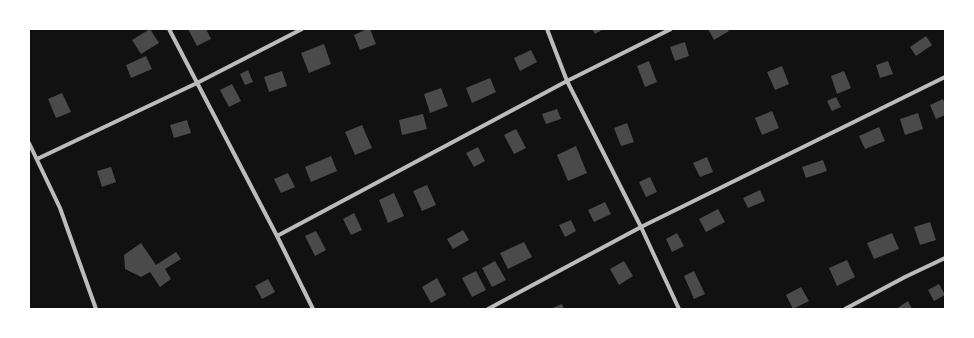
<!DOCTYPE html>
<html>
<head>
<meta charset="utf-8">
<style>
	body { margin:0 }
	#map { position:relative; width:974px; height:338px; overflow:hidden; background:#111; font-family:Overpass,sans-serif }
	canvas { display:block }
	.frame { position:absolute; inset:0; border:30px solid #fff; pointer-events:none }
</style>
</head>
<body>
<div id="map">
<canvas width="974" height="338"></canvas>
<div class="frame"></div>
</div>
<script>
const ctx = document.querySelector('canvas').getContext('2d');
ctx.lineJoin = 'round';
function fillPath(path, color) {
  ctx.fillStyle = color;
  ctx.fill(path, 'evenodd');
}
function toPath(rows) {
  const path = new Path2D();
  for (const r of rows) {
    path.moveTo(r[0], r[1]);
    for (let i = 2; i < r.length; i += 2) path.lineTo(r[i], r[i + 1]);
  }
  return path;
}
function trace(path, color, width, dash) {
  ctx.strokeStyle = color;
  ctx.lineWidth = width;
  ctx.lineCap = dash ? 'butt' : 'round';
  ctx.setLineDash(dash || []);
  ctx.stroke(path);
}
fillPath(toPath([
	[150,29,159,43,141,54,132,40],
	[188,29,206,29,211,39,197,46],
	[367,29,370,29,376,44,360,50,354,35],
	[592,29,604,29,595,34],
	[708,29,728,29,729,31,714,40],
	[926,36,932,45,916,56,910,47],
	[685,42,689,56,675,61,670,47],
	[324,44,331,64,309,73,301,53],
	[531,50,537,62,520,71,514,58],
	[146,56,152,69,131,78,126,65],
	[649,61,657,82,645,87,637,66],
	[888,61,893,74,880,78,876,65],
	[782,66,789,84,775,90,767,72],
	[248,70,253,82,245,85,240,74],
	[282,71,287,86,269,92,264,77],
	[844,71,851,88,837,94,831,76],
	[490,78,496,92,472,103,466,88],
	[232,84,241,101,229,107,220,90],
	[441,88,448,106,430,113,424,94],
	[62,93,71,112,56,118,48,99],
	[836,97,841,107,832,111,827,101],
	[943,99,945,104,945,115,936,119,930,105],
	[557,109,561,119,546,124,542,114],
	[772,111,779,128,762,135,755,118],
	[918,113,923,129,905,135,900,119],
	[423,114,427,129,402,135,399,120],
	[187,120,191,133,174,138,170,125],
	[627,123,634,142,621,146,614,128],
	[362,125,372,148,355,155,345,132],
	[879,127,885,141,865,149,859,136],
	[516,129,526,148,514,154,504,135],
	[576,146,587,173,568,181,557,155],
	[478,147,485,161,474,167,466,153],
	[331,156,337,171,311,182,305,167],
	[707,157,713,172,700,177,693,163],
	[823,160,827,171,806,178,802,167],
	[111,167,116,182,102,187,97,171],
	[288,173,295,187,281,193,274,179],
	[650,177,657,192,646,197,639,182],
	[427,185,436,205,422,211,413,191],
	[760,190,765,201,748,208,743,198],
	[394,193,404,216,388,223,379,200],
	[605,202,611,214,594,222,588,210],
	[718,209,725,222,706,232,699,219],
	[354,213,362,230,351,235,343,219],
	[571,220,576,231,565,237,559,225],
	[930,222,936,240,920,245,914,227],
	[463,230,469,240,453,249,447,239],
	[316,231,326,250,315,256,305,236],
	[677,233,684,246,672,252,666,239],
	[892,233,899,249,874,259,867,243],
	[524,242,532,257,508,269,500,253],
	[141,243,156,265,176,252,181,259,165,269,171,279,160,287,150,272,141,277,125,269,124,255],
	[847,260,855,277,837,286,829,268],
	[495,261,506,280,492,287,482,268],
	[624,261,633,276,619,285,610,269],
	[476,271,486,290,472,297,462,278],
	[694,271,705,294,694,299,684,276],
	[437,278,446,295,431,303,422,287],
	[268,279,275,292,262,299,255,286],
	[939,284,945,295,934,301,928,290],
	[801,287,809,301,793,309,786,295],
	[908,301,912,309,896,309],
	[562,304,564,309,550,309]
]), '#4a4a4a');
trace(toPath([
	[169,29,277,236,313,309],
	[547,29,567,81,641,227,679,309],
	[29,143,60,208,96,309],
	[37,159,197,83,302,29],
	[277,236,567,81,671,29],
	[488,309,641,227,945,77],
	[845,309,905,277,945,258]
]), '#bcbcbc', 4);
</script>
</body>
</html>
